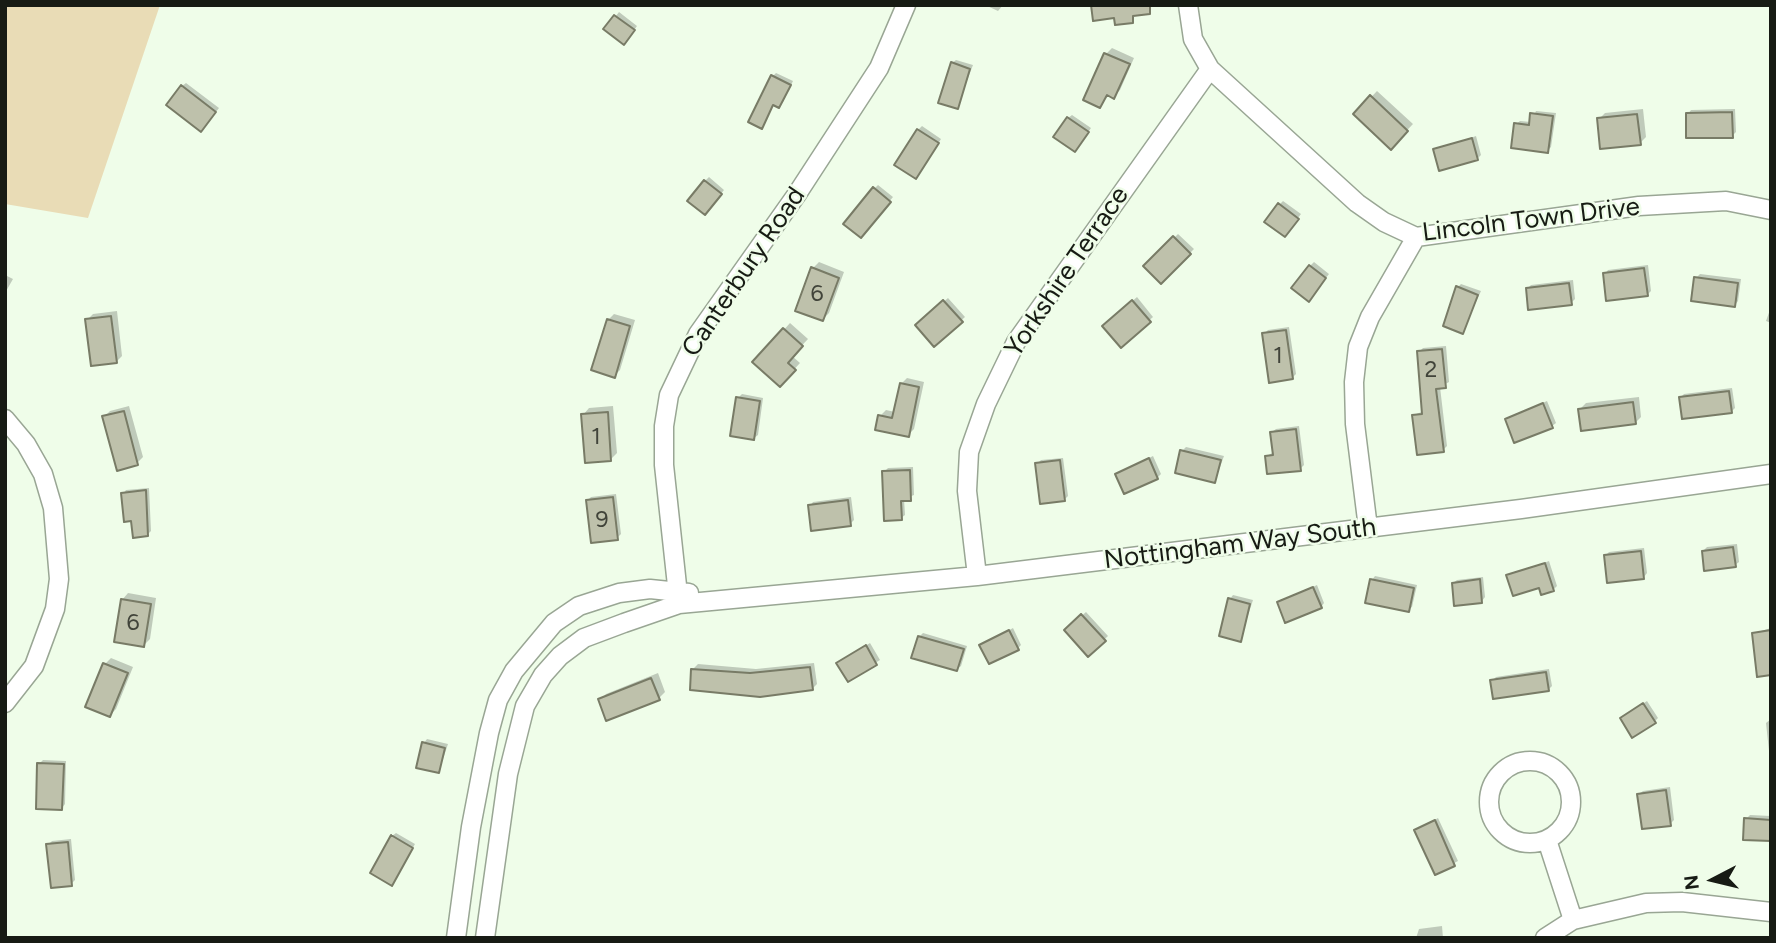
<!DOCTYPE html>
<html>
<head>
<meta charset="utf-8">
<style>
	body { margin:0 }
	#map { position:relative; width:1776px; height:943px; overflow:hidden; background:#effde9; font-family:Figtree,sans-serif }
	canvas { display:block }
	.frame { position:absolute; inset:0; border:7px solid #171b14; pointer-events:none }
	.north { position:absolute; left:1678px; top:845px; width:70px; height:70px; -webkit-text-stroke:5px #effde9; paint-order:stroke; rotate:263deg; font-size:19px; font-weight:700; line-height:28px; text-align:center; color:#171b14 }
	.north::after { content:''; display:block; margin:auto; width:24px; height:32px; background:#171b14; clip-path:polygon(50% 0,100% 100%,50% 72%,0 100%) }
</style>
</head>
<body>
<div id="map">
<canvas width="1776" height="943"></canvas>
<div class="frame"></div>
<div class="north">N</div>
</div>
<script>
const ctx = document.querySelector('canvas').getContext('2d');
ctx.lineJoin = 'round';
function fillPath(path, color) {
  ctx.fillStyle = color;
  ctx.fill(path, 'evenodd');
}
function toPath(rows) {
  const path = new Path2D();
  for (const r of rows) {
    if (r.length === 3) {
      path.moveTo(r[0] + r[2], r[1]);
      path.arc(r[0], r[1], r[2], 0, 2 * Math.PI);
      continue;
    }
    path.moveTo(r[0], r[1]);
    for (let i = 2; i < r.length; i += 2) path.lineTo(r[i], r[i + 1]);
  }
  return path;
}
function trace(path, color, width, dash) {
  ctx.strokeStyle = color;
  ctx.lineWidth = width;
  ctx.lineCap = dash ? 'butt' : 'round';
  ctx.setLineDash(dash || []);
  ctx.stroke(path);
}
function write(font, color, halo, rows, align = 'center') {
  ctx.font = font + ' Figtree,sans-serif';
  ctx.lineWidth = 5;
  ctx.setLineDash([]);
  ctx.textBaseline = 'middle';
  ctx.strokeStyle = halo;
  ctx.fillStyle = color;
  for (const [text, x, y, turn = 0] of rows) {
    ctx.save();
    ctx.translate(x, y);
    ctx.rotate((+turn || 0) * Math.PI / 180);
    ctx.textAlign = isNaN(turn) ? turn : align;
    if (halo) ctx.strokeText(text, 0, 0);
    ctx.fillText(text, 0, 0);
    ctx.restore();
  }
}
fillPath(toPath([
	[5,5,160,5,88,218,5,204]
]), '#e9dcb6');
fillPath(toPath([
	[985,5,1003,5,998,11],
	[619,12,637,26,628,39,606,29],
	[1112,48,1134,58,1120,90,1114,96,1109,94,1100,106,1086,100,1106,54],
	[956,60,973,65,957,107,952,63],
	[776,73,793,81,783,102,779,106,774,104,761,126,773,76],
	[186,83,219,108,205,126,182,86],
	[1377,91,1413,124,1391,147,1355,114],
	[1643,109,1646,137,1640,143,1599,119,1605,113],
	[1735,109,1736,132,1732,136,1688,114,1691,110],
	[1536,111,1556,113,1551,147,1547,151,1516,124,1520,121,1531,122],
	[1072,115,1091,128,1078,147,1068,118],
	[922,126,941,139,920,173,918,130],
	[1476,136,1481,155,1477,159,1435,150],
	[709,177,724,190,708,210,705,181],
	[878,185,893,197,864,232,874,189],
	[1283,201,1301,214,1288,231,1279,205],
	[1178,234,1194,249,1161,282,1146,266],
	[819,262,844,272,829,313,823,319,813,268],
	[1314,262,1329,274,1312,296,1310,266],
	[1648,265,1651,291,1647,295,1605,274,1608,270],
	[1700,274,1741,279,1738,301,1735,305,1696,278],
	[5,275,13,279,5,293],
	[1573,280,1575,299,1571,303,1527,289,1531,285],
	[1461,284,1481,291,1463,331,1458,287],
	[1137,297,1153,317,1121,345,1104,326],
	[948,298,965,317,934,345,917,325],
	[1771,307,1771,323,1766,321],
	[117,311,122,356,116,362,87,320,93,314],
	[614,314,635,320,620,370,614,376,608,320],
	[790,323,808,339,792,356,800,363,780,385,755,362],
	[1289,327,1296,374,1292,378,1264,334,1268,330],
	[1446,346,1449,382,1440,387,1447,446,1443,450,1414,415,1424,411,1419,352,1423,348],
	[907,378,924,382,914,429,908,435,880,416,886,410,895,412,901,384],
	[1732,388,1735,408,1731,412,1681,397,1684,394],
	[742,394,763,398,758,435,754,438,738,398],
	[1639,397,1641,417,1635,423,1580,409,1586,403],
	[1547,401,1556,423,1552,426,1507,419],
	[129,406,143,457,137,463,104,417,110,411],
	[613,406,617,453,611,459,583,415,589,408],
	[1299,426,1304,465,1300,469,1267,456,1274,452,1272,432,1276,429],
	[1186,447,1224,456,1215,481,1182,451],
	[1153,456,1161,474,1157,478,1117,474],
	[1063,458,1068,496,1064,500,1037,464,1041,460],
	[913,467,914,495,904,499,905,515,901,518,884,472,888,468],
	[149,488,151,531,147,535,132,519,123,494,126,490],
	[616,494,621,534,617,538,587,501,591,497],
	[851,497,854,520,850,524,810,506,813,502],
	[1737,544,1739,562,1735,565,1703,551,1707,547],
	[1644,548,1647,573,1644,577,1605,556,1609,552],
	[1549,561,1557,586,1553,590,1508,576],
	[1375,576,1417,585,1412,607,1408,610,1372,580],
	[1483,577,1485,597,1482,601,1453,583,1457,580],
	[1317,585,1324,603,1321,607,1279,603],
	[128,593,156,598,150,639,144,645,122,600],
	[1233,595,1253,600,1240,640,1230,599],
	[1086,612,1108,636,1088,655,1066,630],
	[1013,628,1021,645,1018,648,982,645],
	[1771,628,1771,674,1754,633],
	[923,633,967,646,961,666,957,669,919,637],
	[870,643,880,660,848,680,842,660],
	[111,658,133,667,116,709,110,715,105,664],
	[814,663,817,684,812,689,693,669,698,664,756,669],
	[1549,669,1552,686,1548,690,1492,681,1496,677],
	[658,673,665,692,659,698,600,700,606,694],
	[1647,701,1658,718,1655,721,1625,715],
	[1771,719,1771,751,1769,751,1766,723],
	[427,739,448,744,439,771,424,743],
	[43,760,66,761,65,804,62,808,39,764],
	[1670,787,1674,820,1670,824,1639,794,1643,791],
	[1750,815,1771,816,1771,839,1746,819],
	[1438,818,1458,861,1435,873,1416,830],
	[396,833,415,844,395,880,392,836],
	[71,839,75,880,71,884,48,845,52,841],
	[1442,926,1443,938,1416,938,1419,929]
]), '#0003');
const building = toPath([
	[1091,5,1150,5,1150,14,1133,16,1133,23,1115,25,1114,18,1093,21,1091,5],
	[614,15,635,30,624,45,603,29,614,15],
	[1104,53,1130,64,1114,99,1107,95,1100,108,1083,100,1104,53],
	[951,62,970,69,958,109,938,103,951,62],
	[771,75,791,85,779,108,773,105,762,129,748,122,771,75],
	[181,85,216,112,201,132,166,105,181,85],
	[1370,95,1408,131,1391,150,1353,114,1370,95],
	[1732,112,1733,138,1686,138,1686,113,1732,112],
	[1530,113,1553,116,1548,153,1511,148,1514,123,1529,125,1530,113],
	[1637,114,1641,145,1600,149,1597,118,1637,114],
	[1067,117,1089,132,1075,152,1053,137,1067,117],
	[917,129,939,143,916,179,894,165,917,129],
	[1472,138,1478,160,1439,171,1433,149,1472,138],
	[704,180,722,194,705,215,687,201,704,180],
	[873,187,891,202,861,238,843,224,873,187],
	[1278,203,1299,219,1285,237,1264,222,1278,203],
	[1173,236,1191,254,1161,284,1143,266,1173,236],
	[1309,265,1326,278,1309,302,1291,288,1309,265],
	[811,267,839,278,823,321,795,311,811,267],
	[1644,268,1648,296,1606,301,1603,273,1644,268],
	[1694,277,1738,283,1735,307,1691,301,1694,277],
	[1569,283,1572,305,1528,310,1526,288,1569,283],
	[1456,286,1478,295,1463,334,1443,326,1456,286],
	[943,300,963,322,934,347,915,325,943,300],
	[1132,300,1151,322,1121,348,1102,326,1132,300],
	[111,316,117,363,91,366,85,319,111,316],
	[607,319,630,326,615,378,591,370,607,319],
	[783,328,803,346,788,363,796,370,780,387,752,362,783,328],
	[1286,330,1293,379,1269,383,1262,333,1286,330],
	[1442,349,1446,388,1436,389,1444,452,1417,455,1412,415,1422,414,1417,351,1442,349],
	[900,383,919,387,909,437,875,430,878,415,892,418,900,383],
	[1729,391,1732,413,1682,419,1679,397,1729,391],
	[736,397,760,401,754,440,730,436,736,397],
	[1633,402,1636,424,1581,431,1578,409,1633,402],
	[1543,403,1553,428,1514,443,1505,419,1543,403],
	[124,411,138,465,117,471,102,416,124,411],
	[608,412,611,461,585,463,581,414,608,412],
	[1296,429,1301,471,1267,474,1265,456,1273,455,1270,432,1296,429],
	[1180,450,1221,460,1215,483,1175,473,1180,450],
	[1149,458,1158,479,1124,494,1115,474,1149,458],
	[1060,460,1065,501,1040,504,1035,463,1060,460],
	[910,470,911,501,901,501,902,520,884,521,882,471,910,470],
	[146,490,148,536,133,538,131,521,124,522,121,493,146,490],
	[613,497,618,540,591,543,586,500,613,497],
	[848,500,851,526,811,531,808,505,848,500],
	[1733,547,1736,567,1704,571,1702,551,1733,547],
	[1641,551,1644,579,1607,583,1604,555,1641,551],
	[1545,563,1554,591,1541,595,1539,588,1513,596,1506,575,1545,563],
	[1370,579,1414,588,1409,612,1365,603,1370,579],
	[1480,579,1482,603,1454,606,1452,583,1480,579],
	[1313,587,1322,608,1285,623,1277,602,1313,587],
	[1228,598,1250,604,1241,642,1219,636,1228,598],
	[121,599,151,604,144,647,114,642,121,599],
	[1081,614,1106,641,1088,657,1064,630,1081,614],
	[1009,630,1019,650,989,664,979,645,1009,630],
	[1771,630,1771,675,1757,677,1752,633,1771,630],
	[918,636,964,649,957,671,911,658,918,636],
	[866,645,877,665,848,682,836,663,866,645],
	[103,663,128,673,110,717,85,707,103,663],
	[810,667,813,690,760,697,690,690,691,669,750,673,810,667],
	[1546,672,1549,691,1493,699,1490,680,1546,672],
	[651,678,660,700,606,721,598,699,651,678],
	[1643,703,1656,723,1632,738,1620,718,1643,703],
	[422,742,445,748,439,773,416,768,422,742],
	[37,763,64,764,62,810,36,809,37,763],
	[1666,790,1671,826,1642,829,1637,794,1666,790],
	[1744,818,1771,820,1771,841,1743,840,1744,818],
	[1435,820,1455,866,1435,875,1414,830,1435,820],
	[391,835,413,848,392,886,370,873,391,835],
	[68,842,72,886,51,888,46,844,68,842]
]);
fillPath(building, '#bec1ab');
trace(building, '#787b66', 2);
const street = toPath([
	[1188,5,1193,39,1210,69,1357,203,1384,222,1416,237,1639,206,1726,201,1771,210],
	[5,419,26,444,43,474,53,508,59,579,55,609,34,666,5,703],
	[1368,528,1355,424,1354,382,1358,347,1370,317,1416,237],
	[977,576,967,491,969,452,986,404,1016,342,1210,69],
	[679,604,664,465,664,426,669,395,698,334,797,194,879,68,906,5],
	[1530,802,41],
	[1547,840,1573,920],
	[456,938,471,827,489,733,498,700,514,671,554,623,579,606,619,593,650,589,689,593],
	[485,938,508,774,525,706,543,675,560,656,584,638,624,623,679,604,977,576,1521,509,1771,474],
	[1545,938,1573,920,1646,903,1682,902,1771,912]
]);
trace(street, '#99a694', 21);
trace(street, '#fff', 18);
write('23px', '#41443a', null, [
	["6",817,294],
	["1",1278,356],
	["2",1431,370],
	["1",596,437],
	["9",602,520],
	["6",133,623]
]);
write('26px', '#171b14', '#effde9', [
	["Lincoln Town Drive",1531,220,-7],
	["Canterbury Road",744,272,-56],
	["Yorkshire Terrace",1067,272,-56],
	["Nottingham Way South",1240,544,-7]
]);
</script>
</body>
</html>
